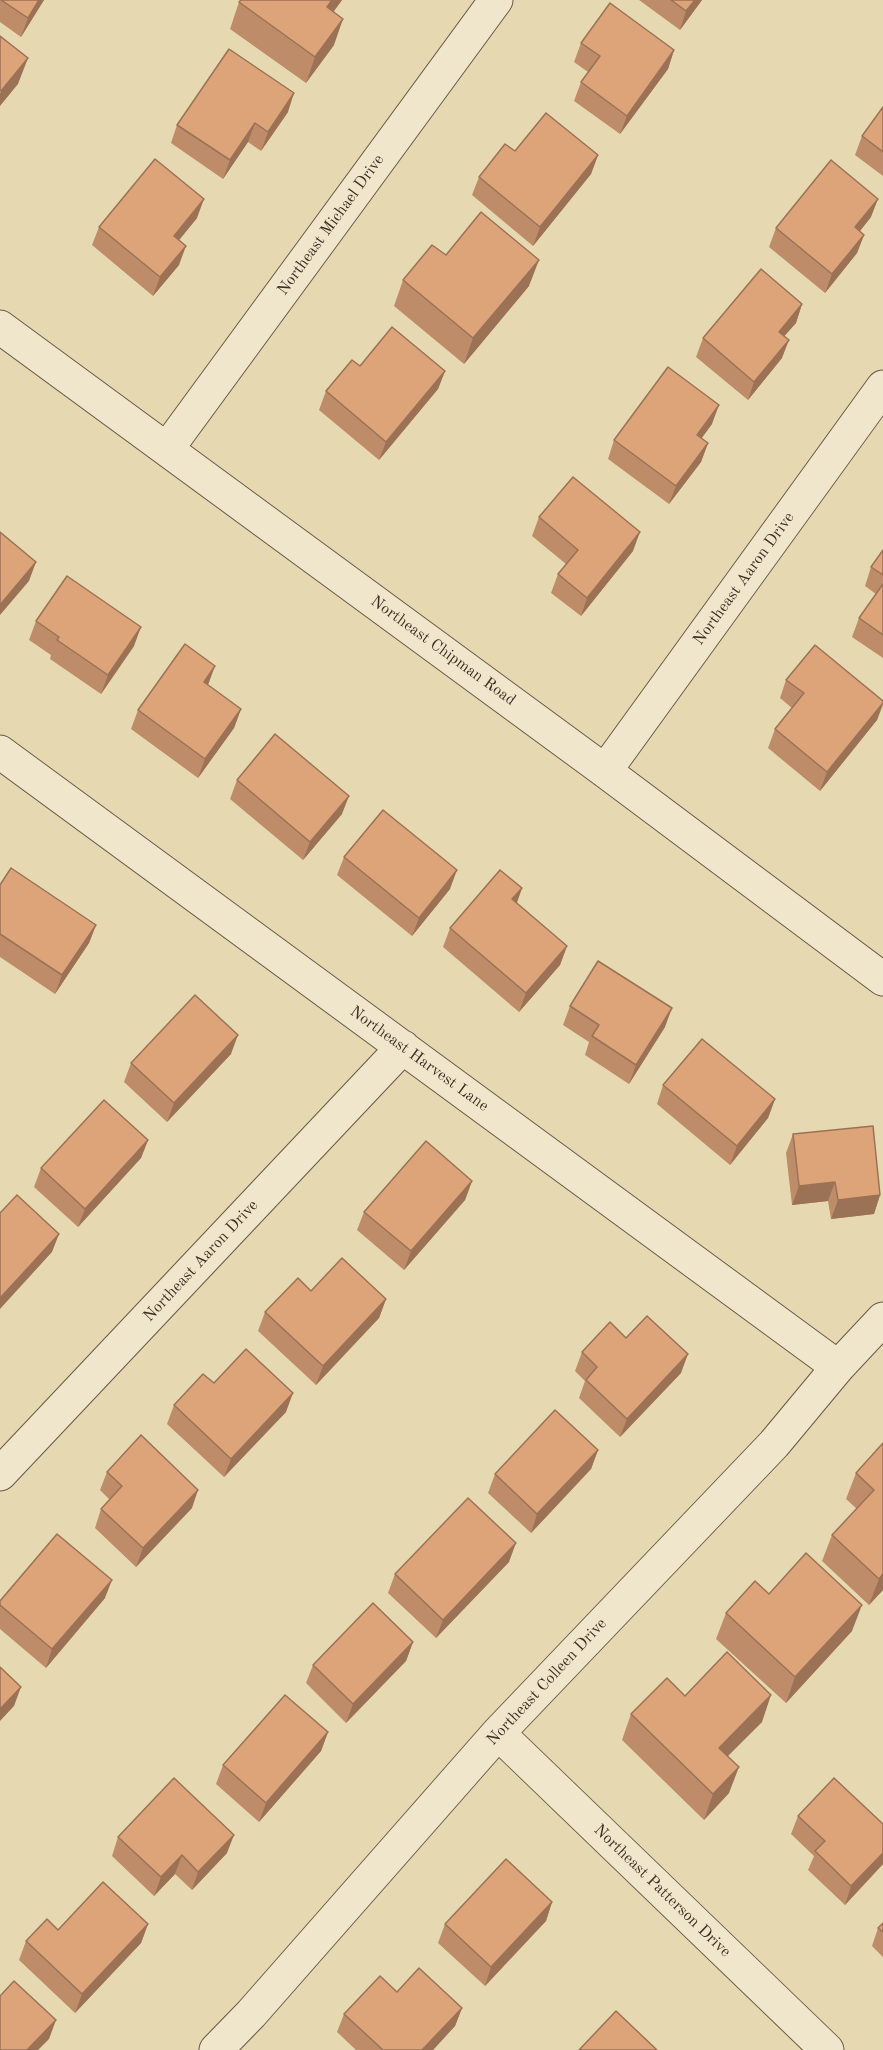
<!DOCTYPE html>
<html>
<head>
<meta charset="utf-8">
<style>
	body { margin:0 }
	canvas { display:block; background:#e6d9b1 }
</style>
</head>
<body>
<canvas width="883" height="2050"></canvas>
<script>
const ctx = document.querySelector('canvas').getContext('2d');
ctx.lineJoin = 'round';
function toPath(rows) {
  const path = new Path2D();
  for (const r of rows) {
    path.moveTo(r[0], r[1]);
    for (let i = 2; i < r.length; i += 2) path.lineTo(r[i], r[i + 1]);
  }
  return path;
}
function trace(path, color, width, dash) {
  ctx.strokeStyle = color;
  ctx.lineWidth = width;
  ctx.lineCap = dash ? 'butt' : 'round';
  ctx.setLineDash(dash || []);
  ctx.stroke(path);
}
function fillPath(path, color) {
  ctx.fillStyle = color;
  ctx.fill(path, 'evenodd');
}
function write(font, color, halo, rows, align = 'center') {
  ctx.font = font + ' "Old Standard TT",serif';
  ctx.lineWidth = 4.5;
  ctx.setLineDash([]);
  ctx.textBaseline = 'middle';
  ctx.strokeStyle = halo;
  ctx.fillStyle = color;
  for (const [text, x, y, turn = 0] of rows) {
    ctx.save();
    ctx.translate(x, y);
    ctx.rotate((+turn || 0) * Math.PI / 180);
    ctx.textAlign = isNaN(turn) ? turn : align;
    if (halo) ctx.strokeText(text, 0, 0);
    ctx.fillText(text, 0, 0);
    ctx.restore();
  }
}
const minor = toPath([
	[0,327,605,771,883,979],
	[167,449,496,0],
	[0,752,838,1367],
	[605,771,883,387],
	[0,1474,403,1047],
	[498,1733,827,2050],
	[216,2050,251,2014,498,1733,774,1444,838,1367,883,1319]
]);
trace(minor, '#695846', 35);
trace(minor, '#efe6cc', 33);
fillPath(toPath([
	[0,0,44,0,21,37,0,22],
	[241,0,342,0,334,11,334,45,306,83,230,29,239,2],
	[639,0,702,0,680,30],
	[581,43,674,50,668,69,620,134,574,101,581,82,588,72,574,62],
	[883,107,883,176,855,155,862,136],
	[288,112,261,151,248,142,223,179,171,143,177,125],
	[515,151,598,155,591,174,533,246,472,195,479,177],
	[871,217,860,231,864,235,857,253,825,293,769,247,776,228],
	[197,218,179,240,179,265,153,296,92,245,99,227],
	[446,255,529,286,464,364,394,306,403,280],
	[802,304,796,323,784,336,782,358,748,400,696,357,703,338],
	[360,366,445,371,438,389,379,460,319,410,326,391],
	[712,424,701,439,708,443,701,462,669,504,608,459,614,440],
	[539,517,633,551,581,616,551,593,558,574,566,564,532,536],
	[883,550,883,658,852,637,859,618,876,594,865,586,871,567],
	[36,621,134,646,101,694,50,659,51,655,29,640],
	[786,680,883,701,883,705,877,720,820,791,768,748,775,729,792,708,780,698],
	[208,685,241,709,234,728,198,778,131,729,138,710],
	[237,780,342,814,303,860,230,799],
	[344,857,450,889,412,936,337,875],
	[0,885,96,925,89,943,55,994,0,957],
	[522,888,517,903,567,946,560,965,519,1012,443,947,450,928],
	[570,1006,665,1027,629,1084,585,1055,589,1042,563,1025],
	[231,1054,167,1122,124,1082,131,1063],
	[663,1085,775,1099,768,1118,730,1165,657,1104],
	[793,1134,880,1195,874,1214,831,1219,828,1201,792,1205,786,1153],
	[148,1140,141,1158,78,1227,34,1187,41,1168],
	[472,1181,465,1200,404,1270,357,1230,364,1212],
	[311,1291,386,1299,379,1318,316,1385,258,1331,265,1312],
	[626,1338,681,1373,620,1437,579,1398,585,1381,575,1371,582,1352],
	[174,1405,286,1412,224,1477,167,1424],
	[883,1443,883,1590,869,1605,822,1561,832,1535,857,1509,846,1499,856,1473],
	[598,1450,591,1469,531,1533,488,1493,495,1474],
	[107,1472,192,1508,136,1567,95,1528,101,1509,110,1500,100,1490],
	[509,1562,436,1638,388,1593,395,1574],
	[769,1594,852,1631,786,1703,716,1639,726,1613],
	[105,1598,46,1668,0,1629,0,1601],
	[413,1642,406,1661,346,1723,306,1683,313,1665],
	[685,1696,762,1722,727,1756,729,1793,704,1820,622,1740,631,1714],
	[328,1732,321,1751,259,1822,216,1784,223,1765],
	[798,1816,883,1824,883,1864,845,1905,808,1870,814,1856,791,1834],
	[118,1837,227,1853,192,1890,175,1874,154,1896,112,1856],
	[552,1902,546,1921,485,1986,438,1943,445,1924],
	[883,1923,883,1957,872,1946,878,1928],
	[148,1924,141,1943,75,2013,19,1960,26,1941,58,1930],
	[397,1992,462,2008,455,2026,433,2050,356,2050,337,2032,344,2014]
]), '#be8c68');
fillPath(toPath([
	[39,0,44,0,21,37,28,18],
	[332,0,342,0,318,33,327,7],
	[695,0,702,0,680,30,686,11],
	[343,19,334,45,306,83,315,57],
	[674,50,668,69,620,134,627,116],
	[28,58,18,84,0,106,0,93,1,91],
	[294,93,288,112,261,151,268,132],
	[255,123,248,142,223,179,230,160],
	[598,155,591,174,533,246,540,227],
	[204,199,197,218,167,255,174,236],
	[878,199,871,217,848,246,855,227],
	[864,235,857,253,825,293,832,274],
	[186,246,179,265,153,296,160,277],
	[539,260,529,286,464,364,473,338],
	[802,304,796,323,772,350,779,332],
	[789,340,782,358,748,400,754,382],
	[445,371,438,389,379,460,386,442],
	[719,405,712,424,690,454,697,435],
	[708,443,701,462,669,504,676,486],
	[640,532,633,551,581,616,587,598],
	[36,562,29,581,0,615,0,605],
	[141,627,134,646,101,694,108,675],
	[215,666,208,685,197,701,204,682],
	[883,703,877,720,820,791,827,772],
	[241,709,234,728,198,778,205,759],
	[349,796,342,814,303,860,310,842],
	[457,870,450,889,412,936,419,918],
	[522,888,515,907,512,899],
	[96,925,89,943,55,994,62,975],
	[567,946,560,965,519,1012,526,993],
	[672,1008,665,1027,629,1084,636,1065],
	[238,1035,231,1054,167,1122,174,1103],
	[775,1099,768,1118,730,1165,737,1146],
	[148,1140,141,1158,78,1227,85,1209],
	[472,1181,465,1200,404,1270,411,1251],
	[835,1182,828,1201,792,1205,799,1186],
	[880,1195,874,1214,831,1219,838,1200],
	[59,1234,52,1252,0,1309,0,1298],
	[386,1299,379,1318,316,1385,323,1366],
	[688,1354,681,1373,620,1437,627,1419],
	[293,1393,286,1412,224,1477,231,1459],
	[598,1450,591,1469,531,1533,537,1514],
	[198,1490,192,1508,136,1567,143,1548],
	[516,1543,509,1562,436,1638,443,1620],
	[883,1574,883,1590,869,1605,879,1579],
	[112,1580,105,1598,46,1668,52,1649],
	[862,1605,852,1631,786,1703,795,1677],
	[413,1642,406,1661,346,1723,353,1704],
	[21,1687,14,1706,0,1721,0,1709],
	[771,1695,762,1722,710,1774,719,1748],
	[328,1732,321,1751,259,1822,266,1803],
	[739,1767,729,1793,704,1820,713,1794],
	[234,1835,227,1853,192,1890,198,1872],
	[883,1853,883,1864,845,1905,851,1886],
	[182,1855,175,1874,154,1896,161,1877],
	[552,1902,546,1921,485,1986,491,1967],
	[148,1924,141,1943,75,2013,82,1994],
	[462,2008,455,2026,433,2050,422,2050],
	[56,2020,49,2039,38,2050,27,2050]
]), '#9b7255');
const building = toPath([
	[1,0,39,0,28,18,1,0],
	[241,0,332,0,327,7,343,19,315,57,239,2,241,0],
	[671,0,695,0,686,11,671,0],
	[610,3,674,50,627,116,581,82,600,56,581,43,610,3],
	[0,36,28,58,1,91,0,90,0,36],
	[229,49,294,93,268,132,255,123,230,160,177,125,229,49],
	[883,107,883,152,862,136,883,107],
	[546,113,598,155,540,227,479,177,505,144,515,151,546,113],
	[155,159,204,199,174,236,186,246,160,277,99,227,155,159],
	[831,160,878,199,855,227,864,235,832,274,776,228,831,160],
	[481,212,539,260,473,338,403,280,432,245,446,255,481,212],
	[761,269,802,304,779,332,789,340,754,382,703,338,761,269],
	[392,327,445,371,386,442,326,391,352,360,360,366,392,327],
	[668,367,719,405,697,435,708,443,676,486,614,440,668,367],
	[573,477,640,532,587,598,558,574,578,550,539,517,573,477],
	[0,532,36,562,0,605,0,532],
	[883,550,883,575,871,567,883,550],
	[67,576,141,627,108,675,57,640,59,637,36,621,67,576],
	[883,584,883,635,859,618,883,584],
	[185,644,215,666,204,682,241,709,205,759,138,710,185,644],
	[815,645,883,701,883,703,827,772,775,729,804,693,786,680,815,645],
	[275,734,349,796,310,842,237,780,275,734],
	[383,810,457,870,419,918,344,857,383,810],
	[11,868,96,925,62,975,0,934,0,885,11,868],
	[500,870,522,888,512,899,567,946,526,993,450,928,500,870],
	[598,961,672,1008,636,1065,592,1036,599,1025,570,1006,598,961],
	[195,995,238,1035,174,1103,131,1063,195,995],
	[702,1039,775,1099,737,1146,663,1085,702,1039],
	[104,1100,148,1140,85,1209,41,1168,104,1100],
	[873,1126,880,1195,838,1200,835,1182,799,1186,793,1134,873,1126],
	[426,1141,472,1181,411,1251,364,1212,426,1141],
	[17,1195,59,1234,0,1298,0,1213,17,1195],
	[342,1258,386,1299,323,1366,265,1312,298,1278,311,1291,342,1258],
	[647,1316,688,1354,627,1419,586,1380,597,1367,582,1352,610,1322,626,1338,647,1316],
	[246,1349,293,1393,231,1459,174,1405,203,1374,214,1383,246,1349],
	[555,1410,598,1450,537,1514,495,1474,555,1410],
	[141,1435,198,1490,143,1548,101,1509,122,1486,107,1472,141,1435],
	[883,1443,883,1574,879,1579,832,1535,874,1490,856,1473,883,1443],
	[468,1498,516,1543,443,1620,395,1574,468,1498],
	[57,1534,112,1580,52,1649,0,1605,0,1601,57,1534],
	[806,1553,862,1605,795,1677,726,1613,755,1581,769,1594,806,1553],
	[373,1603,413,1642,353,1704,313,1665,373,1603],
	[727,1652,771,1695,719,1748,739,1767,713,1794,631,1714,667,1678,685,1696,727,1652],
	[0,1667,21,1687,0,1709,0,1667],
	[285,1695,328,1732,266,1803,223,1765,285,1695],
	[174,1778,234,1835,198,1872,182,1855,161,1877,118,1837,174,1778],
	[834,1778,883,1824,883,1853,851,1886,815,1851,825,1841,798,1816,834,1778],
	[506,1859,552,1902,491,1967,445,1924,506,1859],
	[103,1882,148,1924,82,1994,26,1941,47,1919,58,1930,103,1882],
	[883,1923,883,1932,878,1928,883,1923],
	[419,1968,462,2008,422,2050,383,2050,344,2014,380,1976,397,1992,419,1968],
	[14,1981,56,2020,27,2050,0,2050,0,1996,14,1981],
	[616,2011,657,2050,579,2050,616,2011]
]);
fillPath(building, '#dda379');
trace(building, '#9b7255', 1.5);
write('16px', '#3f2d22', '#efe6cc', [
	["Northeast Michael Drive",331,225,-54],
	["Northeast Aaron Drive",744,579,-54],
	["Northeast Chipman Road",443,651,36],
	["Northeast Harvest Lane",419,1059,36],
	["Northeast Aaron Drive",201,1261,-47],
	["Northeast Colleen Drive",547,1682,-47],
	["Northeast Patterson Drive",662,1891,44]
]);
</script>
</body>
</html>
